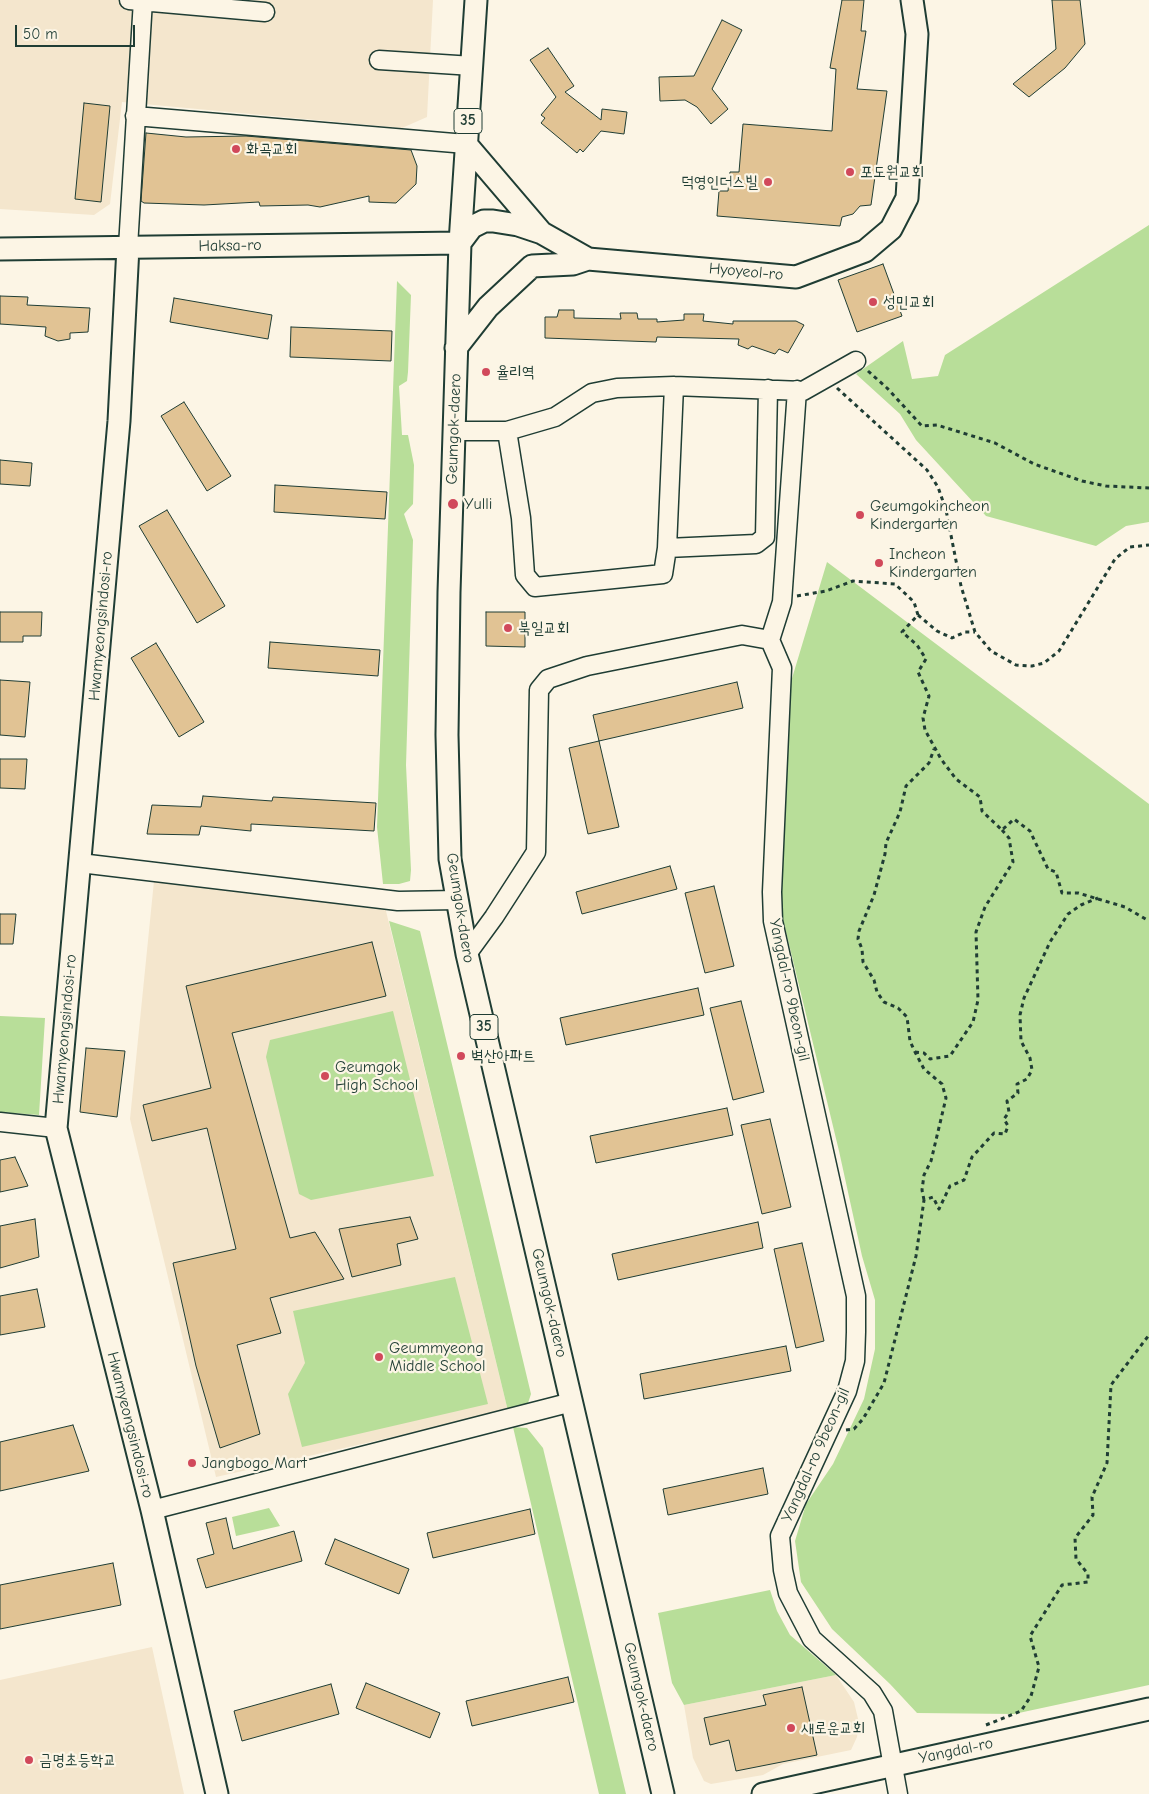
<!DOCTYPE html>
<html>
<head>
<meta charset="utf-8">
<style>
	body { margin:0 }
	#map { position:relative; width:1149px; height:1794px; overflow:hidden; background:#fcf5e5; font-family:"Comic Neue",sans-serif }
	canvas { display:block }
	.scale { position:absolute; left:15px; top:25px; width:120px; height:22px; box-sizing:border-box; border:2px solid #1f3d34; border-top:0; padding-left:6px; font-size:15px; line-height:18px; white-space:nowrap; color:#1f3d34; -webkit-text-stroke:4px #fcf5e5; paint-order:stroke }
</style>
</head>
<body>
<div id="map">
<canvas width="1149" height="1794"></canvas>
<div class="scale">50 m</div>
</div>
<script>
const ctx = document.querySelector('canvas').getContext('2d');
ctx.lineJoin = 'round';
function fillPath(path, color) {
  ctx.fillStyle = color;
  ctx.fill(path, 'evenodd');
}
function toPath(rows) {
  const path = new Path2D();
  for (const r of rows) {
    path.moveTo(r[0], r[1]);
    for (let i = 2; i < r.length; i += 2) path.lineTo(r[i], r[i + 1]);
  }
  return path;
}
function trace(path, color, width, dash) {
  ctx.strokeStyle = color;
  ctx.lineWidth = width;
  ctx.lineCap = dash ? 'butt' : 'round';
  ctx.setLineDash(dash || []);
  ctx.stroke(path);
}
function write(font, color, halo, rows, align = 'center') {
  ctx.font = font + ' "Comic Neue","Poor Story",sans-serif';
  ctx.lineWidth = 4.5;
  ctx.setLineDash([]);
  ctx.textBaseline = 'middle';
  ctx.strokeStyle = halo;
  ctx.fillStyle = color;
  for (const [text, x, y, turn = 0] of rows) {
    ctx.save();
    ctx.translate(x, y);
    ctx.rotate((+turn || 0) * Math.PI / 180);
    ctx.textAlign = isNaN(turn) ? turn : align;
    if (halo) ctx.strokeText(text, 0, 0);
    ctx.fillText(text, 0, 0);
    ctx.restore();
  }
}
fillPath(toPath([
	[0,0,433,0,427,117,402,128,122,102,110,204,94,215,0,209],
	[154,881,385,907,508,1411,216,1477,130,1119],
	[152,1647,184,1794,0,1794,0,1680],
	[836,1675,854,1702,859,1723,857,1737,851,1750,783,1764,763,1775,711,1784,704,1781,693,1758,684,1705]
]), '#f4e6cd');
fillPath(toPath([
	[1149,225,1149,522,1126,526,1096,546,986,516,916,440,900,414,856,374,903,341,912,379,938,376,945,355],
	[397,281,411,295,408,372,407,381,399,386,402,435,408,435,414,465,413,504,404,514,413,540,406,765,411,870,410,881,399,884,383,884,377,827],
	[827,562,1149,804,1149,1685,1014,1714,917,1713,890,1684,832,1629,801,1582,795,1541,806,1504,833,1464,864,1399,875,1349,875,1300,862,1256,839,1151,781,911,790,685],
	[389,921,420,931,531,1394,527,1406,508,1411],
	[393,1011,434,1176,311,1200,299,1194,266,1057,270,1040],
	[0,1016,45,1018,39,1115,0,1112],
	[455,1277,488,1404,302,1447,288,1394,305,1363,293,1311],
	[513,1427,527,1428,543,1448,626,1794,599,1794],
	[269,1508,280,1526,236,1536,232,1517],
	[770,1590,777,1611,790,1635,836,1675,684,1705,672,1683,658,1613]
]), '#b8de99');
const building = toPath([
	[842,0,864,0,861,31,866,31,857,89,887,91,871,205,860,206,853,214,842,217,840,226,717,216,719,191,728,191,730,172,739,172,743,124,832,131,836,69,830,68,842,0],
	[1052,0,1080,0,1085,44,1065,68,1029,97,1013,84,1056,49,1052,0],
	[722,20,742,30,712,89,728,109,711,124,697,107,685,100,660,101,659,77,694,76,722,20],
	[548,48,574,86,565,92,601,120,602,109,627,112,624,134,601,131,583,152,580,149,577,153,541,123,545,118,541,115,556,97,530,60,548,48],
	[84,103,110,106,101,202,75,199,84,103],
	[146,133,186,137,246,136,411,150,417,166,416,184,396,203,369,202,369,196,320,207,308,205,260,206,259,202,204,205,144,203,141,201,146,133],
	[883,264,902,316,857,332,838,280,883,264],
	[0,296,28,297,27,305,90,308,88,332,70,333,70,339,58,341,45,336,46,327,0,324,0,296],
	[174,298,272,315,268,339,170,322,174,298],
	[559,310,574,310,574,318,621,319,620,313,637,313,638,319,657,319,657,322,684,320,684,314,704,314,703,321,733,324,733,321,796,321,804,325,788,353,779,349,775,354,752,346,748,349,738,345,739,339,657,337,656,342,545,338,545,317,557,317,559,310],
	[291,327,392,331,391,361,290,357,291,327],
	[184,402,231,476,207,491,161,416,184,402],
	[0,460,32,463,30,486,0,484,0,460],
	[275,485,387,492,385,519,274,512,275,485],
	[167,510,225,606,197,623,139,526,167,510],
	[0,612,42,612,41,636,23,636,23,642,0,642,0,612],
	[486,612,525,612,525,647,486,646,486,612],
	[270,642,380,650,378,676,268,668,270,642],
	[156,643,204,722,179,737,131,658,156,643],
	[0,680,30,682,25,737,0,735,0,680],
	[737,682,743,708,599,741,593,715,737,682],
	[599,741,619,827,588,834,569,748,599,741],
	[0,759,27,759,25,789,0,788,0,759],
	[203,796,272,801,273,797,376,803,374,831,251,824,251,831,201,826,199,835,147,834,152,805,201,807,203,796],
	[670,866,677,889,582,914,576,892,670,866],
	[714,886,734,966,705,973,685,893,714,886],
	[0,914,16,914,13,944,0,944,0,914],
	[372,942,386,996,232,1033,290,1238,315,1232,344,1279,270,1298,281,1333,237,1345,260,1434,220,1448,196,1366,173,1263,236,1249,207,1128,152,1141,143,1105,211,1088,186,986,372,942],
	[698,988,704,1015,566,1045,560,1018,698,988],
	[741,1001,764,1092,733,1100,710,1008,741,1001],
	[86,1048,125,1051,117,1117,80,1112,86,1048],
	[727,1108,733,1135,596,1163,590,1136,727,1108],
	[770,1119,791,1207,762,1214,741,1125,770,1119],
	[15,1157,28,1186,0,1192,0,1160,15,1157],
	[410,1217,418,1239,397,1244,401,1265,352,1277,339,1229,410,1217],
	[35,1219,39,1257,0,1268,0,1226,35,1219],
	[758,1222,763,1248,618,1280,612,1254,758,1222],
	[802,1243,824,1341,796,1348,774,1249,802,1243],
	[37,1289,45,1327,0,1335,0,1296,37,1289],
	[786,1346,791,1371,644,1399,640,1374,786,1346],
	[73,1425,89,1471,0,1491,0,1442,73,1425],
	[763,1468,768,1494,668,1515,663,1489,763,1468],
	[530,1509,535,1534,433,1558,427,1533,530,1509],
	[226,1518,233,1549,294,1531,302,1561,206,1588,197,1559,214,1554,206,1523,226,1518],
	[335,1539,409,1569,399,1594,325,1564,335,1539],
	[113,1563,121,1605,0,1629,0,1585,113,1563],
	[568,1677,574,1702,472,1726,466,1701,568,1677],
	[366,1683,440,1713,430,1738,356,1708,366,1683],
	[331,1684,339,1714,242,1741,234,1711,331,1684],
	[802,1687,817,1755,736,1771,729,1740,710,1745,704,1718,766,1705,763,1695,802,1687]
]);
fillPath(building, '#e1c394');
trace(building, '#1f3d34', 1);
const minor = toPath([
	[129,0,265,12],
	[379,60,473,66],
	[135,116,466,144],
	[128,247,143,0],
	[454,431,507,431,555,417,592,393,617,388,674,386,803,391,856,361],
	[507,431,521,518,525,575,535,587,663,574,667,548,674,386],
	[667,548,756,544,765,537,768,389],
	[770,640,782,602,797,390],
	[80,863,398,901,458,900],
	[467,954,494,917,536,852,539,690,548,679,587,666,742,635,770,640,782,668,772,892,773,921,856,1296,856,1332,855,1361,847,1391,780,1536,783,1570,788,1593,812,1639,872,1693,883,1711,898,1794],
	[0,1122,56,1128],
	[152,1510,572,1402]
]);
const major = toPath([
	[476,0,460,243,449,592,447,735,450,859,467,954,663,1794],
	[466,144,542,233],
	[460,243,472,227,484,221,493,221,518,225,542,233,588,259,796,277,865,251,891,229,907,198,917,34,912,0],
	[128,247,119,421,56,1128,152,1510,217,1794],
	[0,249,460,243],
	[456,348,488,307,532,266,573,264,588,259],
	[763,1794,1149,1709]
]);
trace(minor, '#1f3d34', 21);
trace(major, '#1f3d34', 25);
trace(toPath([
	[868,371,887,388,922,426,937,425,995,443,1034,464,1082,481,1106,486,1149,488],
	[837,388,927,470,938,487,946,510,961,586,975,632,991,651,1016,665,1032,666,1044,663,1059,651,1115,559,1130,547,1149,545],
	[797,596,826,591,853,581,895,584,914,602,918,615,902,632,917,645,926,659,918,672,929,696,923,718,925,730,941,759,956,779,980,797,982,811,1002,830,1014,819,1030,831,1048,869,1056,872,1062,893,1078,893,1125,907,1149,921],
	[918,615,937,631,952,638,965,632,975,632],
	[915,1052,924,1053,930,1059,950,1056,973,1022,978,1000,976,932,985,907,1013,862,1009,838,1002,830],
	[924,1200,922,1190,924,1175,931,1161,946,1098,942,1084,924,1069,915,1052,910,1041,907,1017,898,1008,884,1002,877,992,874,980,863,962,862,949,858,939,859,931,874,895,885,854,886,843,900,812,906,786,929,763,934,749],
	[846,1430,854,1429,863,1419,884,1383,916,1256,924,1200,933,1197,939,1209,950,1186,964,1180,972,1157,984,1144,994,1133,1005,1134,1008,1126,1004,1119,1009,1112,1007,1101,1018,1093,1017,1084,1027,1079,1032,1070,1030,1058,1021,1041,1020,1015,1024,998,1050,942,1068,914,1081,905,1098,898],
	[986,1725,1021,1711,1031,1696,1039,1667,1030,1636,1062,1585,1088,1582,1088,1574,1076,1559,1075,1538,1093,1515,1092,1497,1107,1463,1111,1385,1149,1335]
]), '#1f3d34', 3, [4, 4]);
trace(minor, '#fcf5e5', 18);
trace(major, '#fcf5e5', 21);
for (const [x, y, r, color] of [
	[236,149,5,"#d1495b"],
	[850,172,5,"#d1495b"],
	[768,182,5,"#d1495b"],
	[873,302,5,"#d1495b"],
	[486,372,5,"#d1495b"],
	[453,504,6,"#d1495b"],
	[860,515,5,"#d1495b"],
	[879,563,5,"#d1495b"],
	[508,628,5,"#d1495b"],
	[461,1056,5,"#d1495b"],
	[325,1076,5,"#d1495b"],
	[379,1357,5,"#d1495b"],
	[192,1463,5,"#d1495b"],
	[791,1728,5,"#d1495b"],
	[29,1760,5,"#d1495b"]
]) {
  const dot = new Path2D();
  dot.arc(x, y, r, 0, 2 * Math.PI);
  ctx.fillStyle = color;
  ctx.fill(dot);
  trace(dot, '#fcf5e5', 2);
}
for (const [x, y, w] of [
	[468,121,28],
	[484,1027,28]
]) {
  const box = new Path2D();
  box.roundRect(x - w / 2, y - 12.5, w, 25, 4);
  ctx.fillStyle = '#fcf5e5';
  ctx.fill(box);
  trace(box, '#1f3d34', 1);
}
write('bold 15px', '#1f3d34', null, [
	["35",468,121],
	["35",484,1027]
]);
write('16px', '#1f3d34', '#fcf5e5', [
	["화곡교회",246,149],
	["포도원교회",860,172],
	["덕영인더스빌",758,182,"right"],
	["성민교회",883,302],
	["율리역",496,372],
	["Yulli",464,504],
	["Geumgokincheon",870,506],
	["Kindergarten",870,524],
	["Incheon",889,554],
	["Kindergarten",889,572],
	["북일교회",518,628],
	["벽산아파트",471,1056],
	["Geumgok",335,1067],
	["High School",335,1085],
	["Geummyeong",389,1348],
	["Middle School",389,1366],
	["Jangbogo Mart",202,1463],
	["새로운교회",801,1728],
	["금명초등학교",39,1760]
], 'left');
write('16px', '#1f3d34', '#fcf5e5', [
	["Haksa-ro",230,246,-1],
	["Hyoyeol-ro",746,272,5],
	["Geumgok-daero",454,429,-88],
	["Hwamyeongsindosi-ro",101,626,-85],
	["Geumgok-daero",460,908,81],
	["Yangdal-ro 9beon-gil",789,990,78],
	["Hwamyeongsindosi-ro",65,1029,-85],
	["Geumgok-daero",549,1303,77],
	["Hwamyeongsindosi-ro",130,1425,76],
	["Yangdal-ro 9beon-gil",816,1455,-66],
	["Geumgok-daero",641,1697,77],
	["Yangdal-ro",956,1751,-12]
]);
</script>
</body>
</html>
